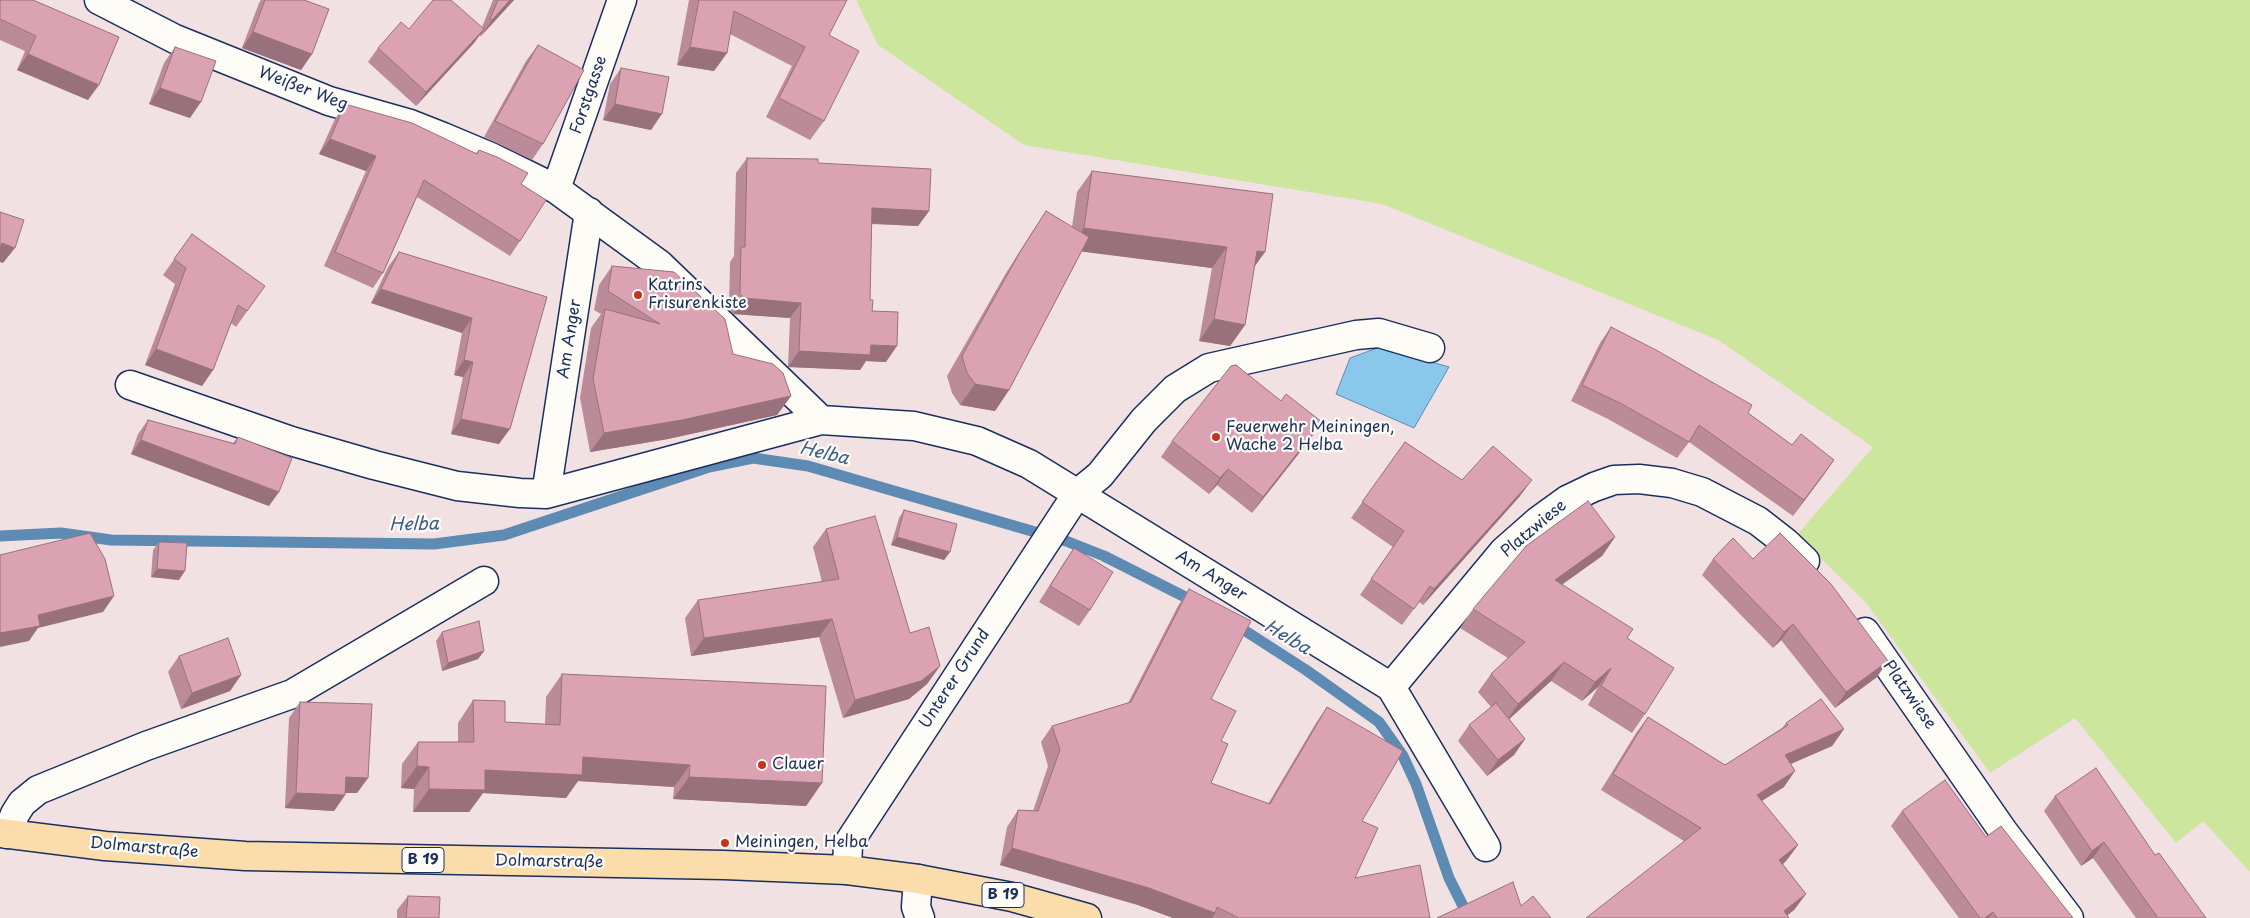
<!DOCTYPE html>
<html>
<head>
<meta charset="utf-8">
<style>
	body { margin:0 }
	canvas { display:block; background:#f2e1e3 }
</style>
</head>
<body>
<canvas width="2250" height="918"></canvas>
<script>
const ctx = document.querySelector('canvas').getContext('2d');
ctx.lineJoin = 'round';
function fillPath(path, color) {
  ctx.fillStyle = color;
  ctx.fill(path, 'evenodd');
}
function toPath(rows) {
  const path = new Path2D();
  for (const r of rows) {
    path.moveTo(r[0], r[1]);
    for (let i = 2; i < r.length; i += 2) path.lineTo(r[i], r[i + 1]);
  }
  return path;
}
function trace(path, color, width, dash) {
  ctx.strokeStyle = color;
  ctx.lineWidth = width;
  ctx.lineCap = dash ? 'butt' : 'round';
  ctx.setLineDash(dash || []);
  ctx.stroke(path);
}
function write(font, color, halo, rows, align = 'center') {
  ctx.font = font + ' "Playpen Sans",sans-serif';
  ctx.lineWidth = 4.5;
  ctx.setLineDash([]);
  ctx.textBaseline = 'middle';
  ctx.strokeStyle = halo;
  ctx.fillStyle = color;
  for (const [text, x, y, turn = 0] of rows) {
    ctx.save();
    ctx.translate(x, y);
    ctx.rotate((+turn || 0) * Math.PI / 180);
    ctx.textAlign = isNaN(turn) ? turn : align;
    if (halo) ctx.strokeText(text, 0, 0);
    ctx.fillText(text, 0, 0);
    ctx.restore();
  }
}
fillPath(toPath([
	[856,0,2250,0,2250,872,2203,821,2176,843,2075,718,1990,773,1867,604,1797,535,1873,447,1718,340,1382,204,1024,145,878,45]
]), '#cce69d');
const water = toPath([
	[1380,347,1449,367,1414,428,1336,394,1350,358,1380,347]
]);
fillPath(water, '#8ac8eb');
trace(water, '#5e8bb3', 1);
trace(toPath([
	[0,536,61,533,111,540,434,544,504,535,709,467,753,458,808,466,1066,541,1104,556,1197,603],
	[1233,623,1306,670,1379,722,1403,756,1416,784,1449,878,1469,918]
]), '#5e8bb3', 11);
const minor = toPath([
	[99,0,175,39,329,101,410,124,443,137,493,158,556,189,659,264,821,420,914,426,977,441,1029,464,1391,687,1486,847],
	[556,189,622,0],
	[130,385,291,441,374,465,457,486,520,493,546,494,821,420],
	[546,494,589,212],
	[1865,632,2003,831,2069,918],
	[1391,687,1504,551,1538,521,1567,500,1594,487,1614,480,1639,479,1672,483,1702,492,1758,521,1785,542,1805,561],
	[7,834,15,814,22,803,38,790,146,746,292,694,484,581],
	[847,870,848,844,1077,494,1100,475,1144,420,1175,389,1209,368,1356,335,1379,333,1430,348],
	[918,879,916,907,920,918]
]);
const major = toPath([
	[0,833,105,846,245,856,724,865,847,870,918,879,1012,897,1087,918]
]);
trace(minor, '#1b2f5e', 31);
trace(major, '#1b2f5e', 31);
trace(minor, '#fdfcf7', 28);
trace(major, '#faddab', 28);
fillPath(toPath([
	[0,0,33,0,88,100,17,70,25,51,0,40],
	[261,0,304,0,312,54,301,70,242,48,259,3],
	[493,0,514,0,481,36,479,36,474,43,416,106,368,62,378,48,409,29,482,27],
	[689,0,847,0,829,35,824,121,810,140,766,117,792,66,730,34,727,53,714,71,677,65],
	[538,45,543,144,532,160,484,137,526,61],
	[175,47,190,118,149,104,164,63],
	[621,68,651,130,603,120,610,84],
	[345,104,476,153,479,150,521,184,520,241,510,256,417,197,383,273,373,288,324,266,366,171,319,154,335,119],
	[747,158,818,163,929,211,918,226,871,224,870,300,886,362,866,361,860,370,788,367,790,318,733,314,729,309,730,262,734,256,736,173],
	[1092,171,1273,194,1254,268,1245,325,1230,346,1199,341,1212,268,1082,251,1009,390,995,411,960,405,952,393,947,376,1006,273,1032,232,1046,211,1072,227,1077,192],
	[192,234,265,286,236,327,231,323,213,370,202,386,145,365,175,284,163,275],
	[399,252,547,297,499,444,451,434,463,377,454,375,462,333,371,303,388,267],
	[612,266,791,396,777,415,668,439,590,452,580,398,591,328,601,314,594,310,599,285],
	[1611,327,1748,413,1792,445,1834,460,1793,516,1689,442,1677,458,1608,419,1571,401,1600,343],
	[148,420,233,443,238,437,269,506,131,454,138,434],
	[1311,438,1252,513,1217,485,1209,494,1161,457,1172,441],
	[1405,442,1462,480,1520,496,1423,605,1419,602,1402,625,1360,595,1393,547,1351,518],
	[904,510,950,552,944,560,891,545,899,518],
	[826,529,910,633,940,666,927,684,909,699,843,718,819,637,691,656,685,618,698,600,822,582,813,547],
	[1615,537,1602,556,1562,584,1627,638,1645,714,1632,733,1588,705,1598,687,1582,701,1551,681,1509,719,1525,739,1514,755,1487,776,1458,741,1469,725,1491,707,1478,692,1491,674,1508,658,1460,628,1473,609],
	[159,542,179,580,151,577,153,550],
	[1074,548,1090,610,1079,626,1039,602,1063,564],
	[1713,559,1753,559,1877,677,1835,708,1781,640,1773,648,1702,575],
	[1189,589,1221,741,1211,783,1268,804,1316,723,1327,707,1362,821,1355,878,1430,918,1173,918,1138,905,1000,865,1007,827,1018,810,1033,811,1048,766,1041,742,1052,726,1128,703,1178,606],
	[442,632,484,651,478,659,442,671,436,641],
	[179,656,241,675,230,691,181,709,168,672],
	[562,674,822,783,806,806,673,799,674,787,578,781,566,798,483,793,469,812,413,812,414,789,401,788,402,764,418,742,458,742,458,723,473,700,505,722,545,724,546,697],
	[300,702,368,778,357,793,345,793,345,795,334,811,285,808,289,718],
	[1648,717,1725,765,1782,728,1786,723,1844,729,1832,746,1791,764,1784,787,1762,801,1798,845,1786,861,1783,864,1806,894,1794,910,1787,915,1684,841,1601,790,1636,733],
	[2055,796,2155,855,2206,918,2136,918,2093,858,2081,866,2044,811],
	[1902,811,1986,837,2073,918,1959,918,1891,826],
	[408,896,439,918,397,918,397,910]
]), '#bb8b9a');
fillPath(toPath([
	[510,0,514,0,481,36,492,20],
	[484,29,474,43,416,106,426,92],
	[253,32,312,54,301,70,242,48],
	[690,47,727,53,714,71,677,65],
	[28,54,99,85,88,100,17,70],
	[160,88,201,102,190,118,149,104],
	[615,104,662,114,651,130,603,120],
	[330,139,376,156,366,171,319,154],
	[872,208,929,211,918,226,861,223],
	[1084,228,1227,247,1212,268,1069,250],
	[2,243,15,248,3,263,0,262,0,245],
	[1257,251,1265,252,1250,273],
	[381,289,472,318,462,333,371,303],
	[744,298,801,303,790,318,733,314],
	[1214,319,1245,325,1230,346,1199,341],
	[871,345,897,346,886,362,866,361,860,370,788,367,799,351],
	[156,349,213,370,202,386,145,365],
	[464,360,473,362,463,377,454,375],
	[975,384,1009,390,995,411,960,405],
	[791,396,777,415,668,439,590,452,604,433],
	[461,419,510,429,499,444,451,434],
	[1322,422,1311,438,1252,513,1263,497],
	[141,440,279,492,269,506,131,454],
	[1834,460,1823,476,1793,516,1804,500],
	[1228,469,1217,485,1209,494,1220,478],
	[1532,480,1520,496,1423,605,1434,589],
	[897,537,950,552,944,560,891,545],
	[1615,537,1602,556,1542,599,1555,580],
	[157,569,185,571,179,580,151,577],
	[114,596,103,612,38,628,29,641,0,647,0,633,38,615],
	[832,619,819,637,691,656,704,638],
	[1793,624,1781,640,1773,648,1784,632],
	[484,651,478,659,442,671,448,663],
	[1888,661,1877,677,1835,708,1846,692],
	[1564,662,1551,681,1505,723,1518,704],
	[940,666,927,684,909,699,843,718,855,700],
	[1611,668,1598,687,1582,701,1595,682],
	[241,675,230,691,181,709,192,693],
	[1844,729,1832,746,1774,771,1785,755],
	[1525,739,1514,755,1487,776,1498,760],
	[583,757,690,765,674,787,578,781,566,798,483,793,469,812,413,812,429,789,485,770],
	[417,766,429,767,414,789,401,788],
	[1795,771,1784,787,1745,811,1757,795],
	[346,777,368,778,357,793,335,793],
	[689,777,822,783,806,806,673,799],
	[296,793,345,795,334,811,285,808],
	[2104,842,2093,858,2081,866,2092,851],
	[1798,845,1786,861,1768,877,1779,860],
	[1012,848,1149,888,1215,913,1212,918,1173,918,1138,905,1000,865],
	[1806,894,1794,910,1784,918,1784,911],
	[1993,912,1989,918,1985,918]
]), '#99717d');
const building = toPath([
	[0,0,33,0,119,37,99,85,28,54,36,36,0,19,0,0],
	[265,0,304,0,329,9,312,54,253,32,265,0],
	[433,0,451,0,484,29,426,92,378,48,401,22,409,29,433,0],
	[498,0,510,0,492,20,490,19,498,0],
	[699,0,847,0,829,35,859,51,824,121,779,98,805,47,734,11,727,53,690,47,699,0],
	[538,45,584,70,543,144,495,121,538,45],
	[175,47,216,61,201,102,160,88,175,47],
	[621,68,669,77,662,114,615,104,621,68],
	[345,104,412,123,477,154,479,150,497,157,528,173,521,184,546,200,520,241,424,180,383,273,335,252,376,156,330,139,345,104],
	[747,158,818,159,818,163,931,169,929,211,872,208,870,300,873,300,872,311,898,312,897,346,871,345,870,355,799,351,801,303,744,298,740,294,741,247,745,247,747,158],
	[1092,171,1273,194,1265,252,1257,251,1245,325,1214,319,1227,247,1084,228,1092,171],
	[1046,211,1089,237,1009,390,975,384,967,373,962,356,1020,252,1046,211],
	[0,212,24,220,15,248,2,243,0,248,0,212],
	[192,234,265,286,247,311,238,305,213,370,156,349,186,268,174,259,192,234],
	[399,252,547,297,510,429,461,419,473,362,464,360,472,318,381,289,399,252],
	[612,266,674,272,725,319,733,354,773,364,783,373,791,396,682,420,604,433,593,379,605,309,660,324,608,291,612,266],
	[1611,327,1656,350,1752,405,1748,413,1792,445,1801,434,1834,460,1804,500,1699,425,1689,442,1620,403,1582,385,1611,327],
	[1236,365,1281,401,1286,394,1322,422,1263,497,1228,469,1220,478,1172,441,1231,366,1236,365],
	[148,420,235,444,238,437,292,458,279,492,141,440,148,420],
	[1405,442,1462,480,1493,446,1532,480,1434,589,1430,586,1414,609,1371,579,1404,531,1362,502,1405,442],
	[1588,501,1615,537,1555,580,1633,629,1627,638,1674,668,1645,714,1601,686,1611,668,1595,682,1564,662,1518,704,1491,674,1525,642,1473,609,1526,546,1588,501],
	[904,510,957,524,950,552,897,537,904,510],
	[875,516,910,633,929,627,940,666,921,681,855,700,832,619,704,638,698,600,839,579,826,529,875,516],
	[90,533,105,559,114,596,38,615,40,626,0,633,0,555,90,533],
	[1780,533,1831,584,1888,661,1846,692,1793,624,1784,632,1713,559,1733,538,1753,559,1780,533],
	[159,542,187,543,185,571,157,569,159,542],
	[1074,548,1113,572,1090,610,1050,586,1074,548],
	[1189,589,1251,621,1211,699,1236,711,1221,741,1228,744,1211,783,1270,804,1327,707,1403,751,1362,821,1378,828,1355,878,1420,865,1430,918,1239,918,1217,907,1215,913,1149,888,1012,848,1018,810,1038,811,1060,750,1052,726,1131,702,1189,589],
	[479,621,484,651,448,663,442,632,479,621],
	[228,638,241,675,192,693,179,656,228,638],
	[562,674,826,686,822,783,689,777,690,765,583,757,582,775,485,770,485,790,429,789,429,767,417,766,418,742,474,742,473,700,505,701,505,722,560,725,562,674],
	[1821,699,1844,729,1785,755,1795,771,1757,795,1798,845,1779,860,1806,894,1784,911,1789,918,1586,918,1701,828,1613,774,1648,717,1725,765,1788,725,1786,723,1821,699],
	[300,702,372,704,368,778,346,777,345,795,296,793,300,702],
	[1496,703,1525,739,1498,760,1469,725,1496,703],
	[2096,768,2155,855,2159,853,2206,918,2158,918,2104,842,2092,851,2055,796,2096,768],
	[1945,780,1986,837,2001,826,2073,918,1997,918,1993,912,1985,918,1980,918,1902,811,1945,780],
	[1513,882,1521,906,1533,896,1551,918,1437,918,1513,882],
	[408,896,440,897,439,918,406,918,408,896]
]);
fillPath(building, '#daa2b3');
trace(building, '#99717d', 1);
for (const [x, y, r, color] of [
	[638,295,5,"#c8321e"],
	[1216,437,5,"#c8321e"],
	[762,765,5,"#c8321e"],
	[725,843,5,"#c8321e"]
]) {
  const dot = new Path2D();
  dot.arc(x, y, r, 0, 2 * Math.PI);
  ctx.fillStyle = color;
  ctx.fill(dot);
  trace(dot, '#fdfcf7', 2);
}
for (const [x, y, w] of [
	[423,860,42],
	[1003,895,42]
]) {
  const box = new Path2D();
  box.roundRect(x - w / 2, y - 12.5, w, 25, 4);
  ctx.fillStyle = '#fdfcf7';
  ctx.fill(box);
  trace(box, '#1b2f5e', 1);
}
write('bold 15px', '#1b2f5e', null, [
	["B 19",423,860],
	["B 19",1003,895]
]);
write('16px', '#1b2f5e', '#fdfcf7', [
	["Weißer Weg",303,89,21],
	["Forstgasse",589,95,-71],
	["Am Anger",570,339,-81],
	["Platzwiese",1534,529,-40],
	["Am Anger",1211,576,32],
	["Unterer Grund",955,679,-57],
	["Platzwiese",1909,695,55],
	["Dolmarstraße",144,848,5],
	["Dolmarstraße",549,862,1]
]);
write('16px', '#1b2f5e', '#fdfcf7', [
	["Katrins",648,286],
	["Frisurenkiste",648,304],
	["Feuerwehr Meiningen,",1226,428],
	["Wache 2 Helba",1226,446],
	["Clauer",772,765],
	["Meiningen, Helba",735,843]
], 'left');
write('italic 18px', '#3c5d88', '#fdfcf7', [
	["Helba",824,454,13],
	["Helba",414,525,-1],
	["Helba",1287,638,31]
]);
</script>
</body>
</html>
